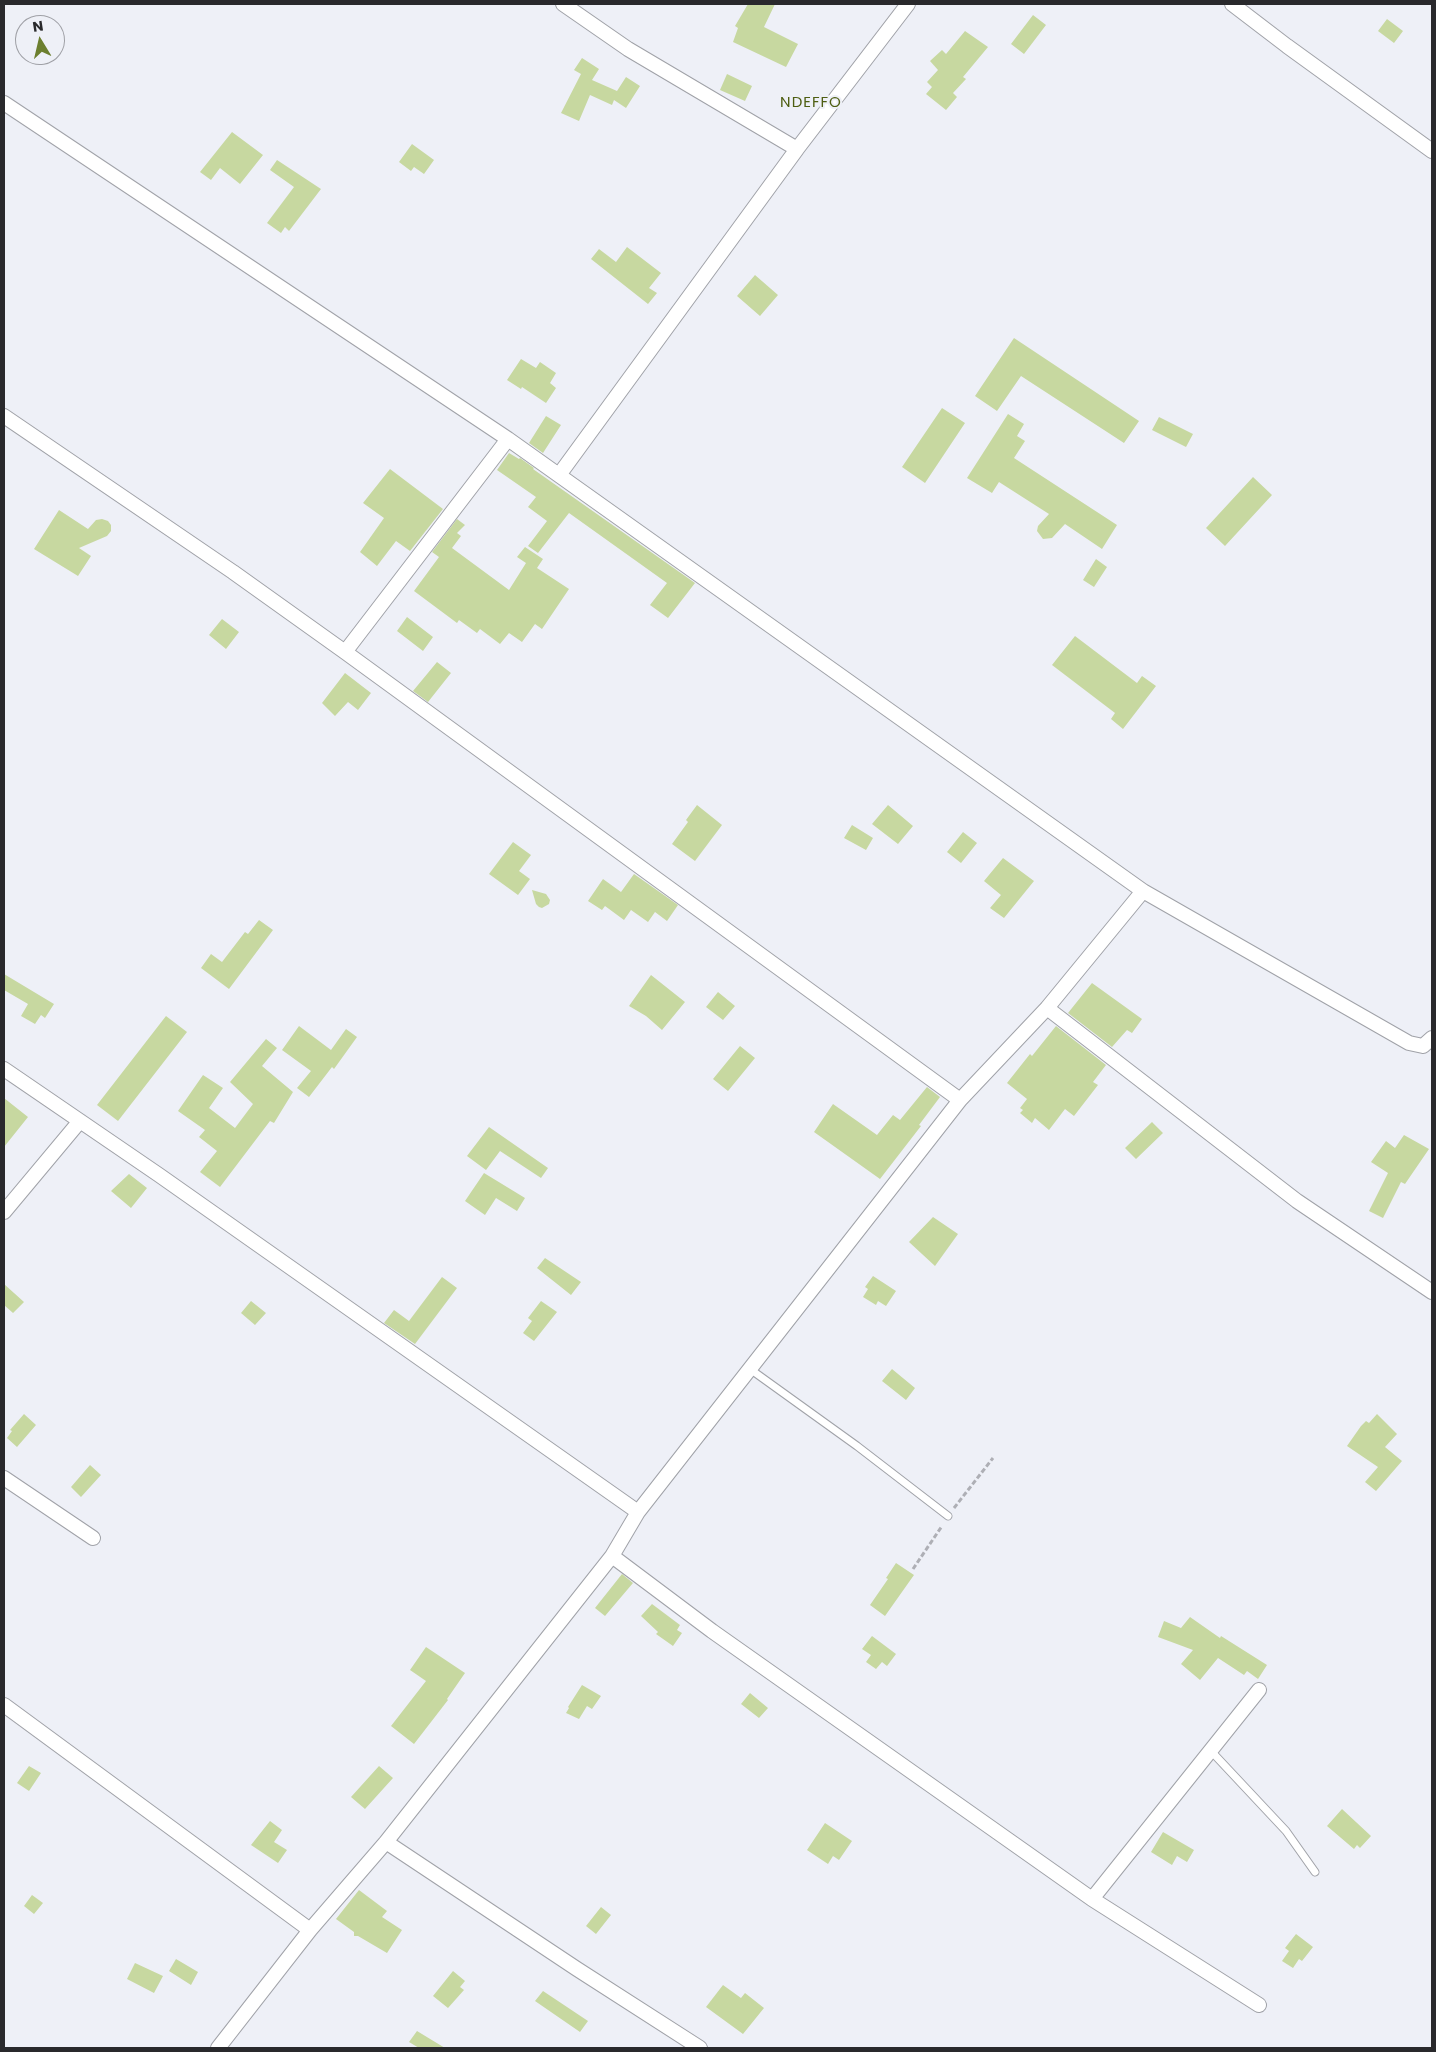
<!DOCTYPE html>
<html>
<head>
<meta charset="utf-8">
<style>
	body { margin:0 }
	#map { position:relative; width:1436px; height:2052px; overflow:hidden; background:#eef0f7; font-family:Poppins,sans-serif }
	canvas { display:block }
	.frame { position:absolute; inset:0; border:5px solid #29292c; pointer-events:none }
	.north { position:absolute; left:15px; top:15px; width:50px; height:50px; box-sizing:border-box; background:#eef0f7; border:1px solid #9fa0a6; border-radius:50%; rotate:351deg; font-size:14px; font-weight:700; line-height:20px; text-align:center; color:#29292c }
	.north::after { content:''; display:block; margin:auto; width:18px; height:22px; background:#6c7f2f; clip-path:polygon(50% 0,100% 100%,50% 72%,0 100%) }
</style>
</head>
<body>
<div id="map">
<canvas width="1436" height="2052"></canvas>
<div class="frame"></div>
<div class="north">N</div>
</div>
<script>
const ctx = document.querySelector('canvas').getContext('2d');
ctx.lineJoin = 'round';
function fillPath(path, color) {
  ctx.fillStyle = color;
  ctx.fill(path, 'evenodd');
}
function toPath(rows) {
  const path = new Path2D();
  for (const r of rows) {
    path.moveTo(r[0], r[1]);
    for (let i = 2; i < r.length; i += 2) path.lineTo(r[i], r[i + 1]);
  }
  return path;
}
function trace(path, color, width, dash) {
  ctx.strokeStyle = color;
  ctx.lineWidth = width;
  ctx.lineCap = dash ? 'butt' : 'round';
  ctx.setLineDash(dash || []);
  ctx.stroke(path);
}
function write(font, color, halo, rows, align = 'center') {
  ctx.font = font + ' Poppins,sans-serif';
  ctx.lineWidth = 4;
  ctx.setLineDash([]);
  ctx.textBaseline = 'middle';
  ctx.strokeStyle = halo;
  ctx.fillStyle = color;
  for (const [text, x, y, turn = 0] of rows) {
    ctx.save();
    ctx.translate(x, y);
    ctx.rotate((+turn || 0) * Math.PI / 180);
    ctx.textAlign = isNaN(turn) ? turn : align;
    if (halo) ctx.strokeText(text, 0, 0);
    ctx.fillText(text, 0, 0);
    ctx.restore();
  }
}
fillPath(toPath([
	[748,4,775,4,764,27,798,44,786,67,733,42,738,28,735,26],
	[1033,15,1046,25,1024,54,1011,44],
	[1387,19,1403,31,1394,43,1378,31],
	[965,31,988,47,963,77,966,79,953,93,957,97,946,110,926,94,932,87,927,82,938,70,930,61,942,50,946,54],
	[582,58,599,69,592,80,617,91,626,77,640,86,626,108,614,100,612,105,590,95,579,121,561,113,581,74,574,70],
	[727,74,752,86,745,101,720,90],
	[232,132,263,155,240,184,220,168,211,180,200,172],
	[412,144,434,160,424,174,414,167,411,171,399,162],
	[277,160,321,189,289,231,285,227,281,233,267,223,294,187,270,170],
	[627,247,661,273,649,288,657,293,648,304,591,259,599,249,616,262],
	[755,275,778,295,760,316,737,296],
	[1014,338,1139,421,1124,443,1021,376,997,411,975,396],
	[521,359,536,368,540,362,556,373,550,383,556,388,546,403,522,387,521,389,507,380],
	[942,408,965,423,925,483,902,467],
	[1008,414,1024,424,1017,436,1025,441,1014,458,1117,525,1102,549,1065,524,1052,538,1043,539,1037,531,1038,526,1049,514,999,482,992,493,967,478],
	[546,416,561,425,543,453,529,443],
	[1159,417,1193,434,1186,447,1152,430],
	[509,453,519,459,520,458,534,468,533,469,695,583,668,618,650,605,667,583,569,513,538,553,528,546,547,521,528,507,536,497,497,470],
	[390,469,443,509,410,551,396,541,377,566,360,552,384,518,363,503],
	[1253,477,1272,495,1225,546,1206,528],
	[59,510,88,529,96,520,102,519,108,521,111,525,111,531,107,536,79,548,91,556,78,576,34,549],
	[457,519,465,525,457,533,461,536,452,548,509,590,526,563,517,557,525,547,543,559,537,568,569,589,542,629,535,624,522,642,509,633,500,644,480,629,477,633,459,620,457,623,414,591,439,557,432,552],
	[1096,559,1107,567,1094,587,1083,580],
	[407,617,433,637,423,651,397,631],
	[222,619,239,632,226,649,209,635],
	[1075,636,1137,683,1142,676,1156,686,1123,729,1111,719,1115,713,1052,665],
	[437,662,451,673,428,702,413,691],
	[345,673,371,693,358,710,348,702,335,716,322,703],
	[697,805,722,825,695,861,672,844,688,822,686,820],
	[888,805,913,826,898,844,872,824],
	[852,825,873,838,866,850,844,838],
	[963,832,977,843,961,863,947,852],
	[513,842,531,855,519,871,530,879,518,895,489,874],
	[1003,858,1034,881,1004,918,990,908,1001,895,984,881],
	[634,874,678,905,667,921,655,912,648,922,631,910,624,920,605,906,602,910,588,901,603,879,621,892],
	[532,890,546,894,550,900,549,904,542,908,539,907,536,904],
	[259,920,273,930,229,989,201,968,211,954,222,962,245,932,248,934],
	[4,974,54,1004,45,1018,41,1015,35,1024,21,1016,28,1004,4,990],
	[651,975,685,1002,662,1030,646,1016,629,1006],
	[1092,983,1142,1019,1132,1033,1127,1030,1112,1047,1068,1013],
	[718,992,735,1006,723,1020,706,1007],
	[166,1016,187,1032,118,1121,97,1105],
	[299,1026,331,1050,346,1029,357,1037,334,1069,332,1067,309,1097,297,1088,311,1071,282,1050],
	[1056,1026,1106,1065,1093,1082,1098,1085,1074,1116,1065,1109,1049,1130,1035,1118,1032,1123,1020,1113,1023,1110,1020,1108,1027,1099,1007,1083,1030,1054,1032,1056],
	[266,1039,277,1048,262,1066,293,1092,274,1123,270,1121,220,1187,200,1172,217,1151,199,1137,205,1130,178,1111,203,1075,223,1088,209,1108,235,1128,253,1104,230,1082],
	[740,1046,755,1058,728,1091,713,1079],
	[927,1087,940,1097,919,1125,921,1126,880,1179,814,1132,833,1104,877,1135,893,1115,900,1120],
	[4,1098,28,1117,4,1147],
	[1152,1122,1163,1133,1136,1159,1125,1148],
	[489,1127,548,1168,541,1178,500,1151,486,1170,467,1156],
	[1404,1135,1429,1149,1405,1184,1401,1182,1383,1218,1369,1211,1388,1173,1371,1162,1386,1141,1395,1148],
	[484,1173,525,1198,517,1211,496,1198,485,1215,465,1201],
	[129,1174,147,1188,131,1208,111,1191],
	[933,1217,958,1234,935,1266,909,1242],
	[545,1258,581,1282,571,1295,537,1268],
	[873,1276,896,1291,886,1306,878,1301,876,1305,863,1297,868,1289,865,1287],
	[442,1277,457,1288,415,1344,384,1323,394,1310,409,1321],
	[4,1284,24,1302,13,1313,4,1305],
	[251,1301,266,1313,255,1325,241,1313],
	[541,1301,557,1312,534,1341,523,1333,532,1321,528,1318],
	[892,1369,915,1388,906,1400,882,1381],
	[24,1414,36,1425,17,1447,7,1438,12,1431,10,1430],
	[1377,1414,1397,1434,1385,1447,1402,1461,1376,1491,1365,1482,1378,1467,1347,1446,1361,1426,1366,1421,1369,1423],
	[90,1465,101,1475,81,1497,71,1487],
	[896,1563,914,1575,885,1616,870,1605,888,1579,886,1578],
	[622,1574,633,1583,605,1616,595,1608],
	[652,1604,680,1625,677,1630,682,1633,673,1646,656,1634,658,1632,641,1616],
	[1190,1617,1220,1638,1221,1636,1267,1665,1258,1679,1247,1671,1244,1675,1218,1658,1200,1680,1181,1664,1193,1650,1158,1637,1164,1621,1181,1628],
	[872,1636,896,1654,887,1666,882,1662,876,1669,866,1662,871,1655,862,1649],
	[426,1647,465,1673,447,1699,448,1700,414,1744,391,1726,426,1681,410,1670],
	[582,1685,601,1696,592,1709,587,1706,579,1719,566,1713,569,1708,568,1707],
	[750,1693,768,1708,759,1718,741,1704],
	[29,1766,41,1773,29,1791,17,1783],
	[379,1766,393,1778,365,1809,351,1797],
	[1342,1809,1371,1836,1360,1848,1357,1845,1354,1849,1327,1826],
	[270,1821,282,1830,274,1842,287,1850,278,1863,251,1845],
	[825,1823,852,1841,839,1860,833,1856,828,1864,807,1850],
	[1163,1832,1194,1850,1187,1862,1177,1856,1172,1865,1151,1852],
	[359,1890,387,1911,382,1917,402,1930,387,1953,358,1936,354,1936,354,1932,336,1919],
	[32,1895,43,1903,34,1914,24,1906],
	[601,1907,611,1915,596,1934,586,1926],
	[1296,1934,1313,1947,1302,1961,1299,1959,1293,1968,1282,1961,1289,1951,1285,1948],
	[176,1959,198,1972,191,1985,169,1971],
	[135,1963,163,1976,154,1993,127,1979],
	[453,1971,465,1981,460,1987,464,1990,448,2008,433,1996],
	[723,1985,741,1998,745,1993,764,2008,743,2034,706,2007],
	[543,1991,588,2021,580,2032,535,2001],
	[417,2031,445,2048,419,2048,409,2042]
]), '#c7d8a0');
const lane = toPath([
	[750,1369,857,1446,948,1516],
	[1211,1751,1286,1831,1315,1872]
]);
const street = toPath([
	[563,4,628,49,797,149],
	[1232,4,1287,46,1432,151],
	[4,103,508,439,1143,891,1047,1008,960,1100,638,1512,612,1556,386,1842,310,1930,218,2048],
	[4,416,233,572,345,652,960,1100],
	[559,475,797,149,908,4],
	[345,652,508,439],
	[1143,891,1409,1043,1423,1046,1432,1038],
	[1047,1008,1297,1201,1432,1292],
	[4,1069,159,1175,638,1512],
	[4,1212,80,1121],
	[4,1478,93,1538],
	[612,1556,712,1631,1092,1899,1259,2005],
	[4,1705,310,1930],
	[386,1842,577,1969,700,2048],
	[1092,1899,1259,1690]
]);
trace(lane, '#a0a2a8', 9);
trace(street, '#a0a2a8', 16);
trace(toPath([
	[954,1508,993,1458],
	[913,1569,942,1526]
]), '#aeafb5', 3, [5, 2.5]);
trace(lane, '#fff', 7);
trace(street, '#fff', 14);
ctx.letterSpacing = '1px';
write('15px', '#4e5e12', '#eef0f7', [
	["NDEFFO",811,103]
]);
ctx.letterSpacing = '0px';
</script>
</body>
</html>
